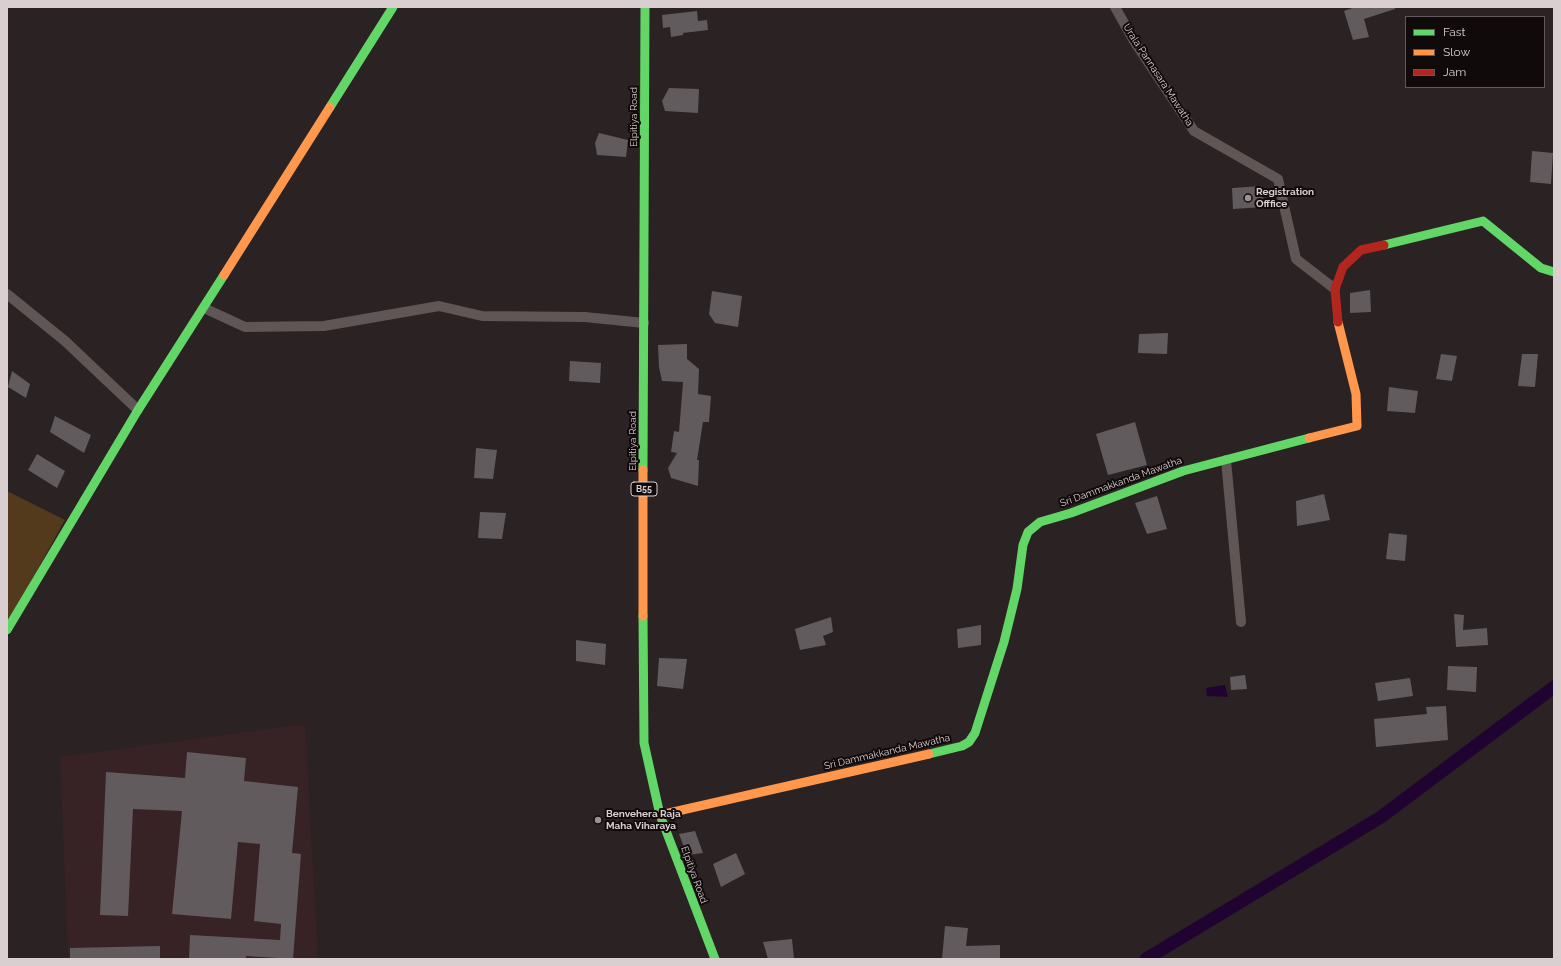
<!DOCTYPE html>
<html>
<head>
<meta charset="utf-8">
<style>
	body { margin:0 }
	#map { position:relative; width:1561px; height:966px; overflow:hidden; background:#2a2223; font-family:Raleway,sans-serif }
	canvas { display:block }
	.frame { position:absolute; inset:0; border:8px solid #dacfd0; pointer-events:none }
	.legend { position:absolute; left:1405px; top:16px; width:140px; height:72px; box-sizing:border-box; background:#110a0b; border:1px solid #61595a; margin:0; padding:5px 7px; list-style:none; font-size:12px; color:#dacfd0 }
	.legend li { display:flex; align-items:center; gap:8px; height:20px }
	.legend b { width:20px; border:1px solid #61595a }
</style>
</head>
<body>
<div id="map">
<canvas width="1561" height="966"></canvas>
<div class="frame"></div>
<ul class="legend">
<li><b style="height:5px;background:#63d668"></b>Fast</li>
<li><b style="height:5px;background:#ff974d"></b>Slow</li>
<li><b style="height:5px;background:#b3261e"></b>Jam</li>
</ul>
</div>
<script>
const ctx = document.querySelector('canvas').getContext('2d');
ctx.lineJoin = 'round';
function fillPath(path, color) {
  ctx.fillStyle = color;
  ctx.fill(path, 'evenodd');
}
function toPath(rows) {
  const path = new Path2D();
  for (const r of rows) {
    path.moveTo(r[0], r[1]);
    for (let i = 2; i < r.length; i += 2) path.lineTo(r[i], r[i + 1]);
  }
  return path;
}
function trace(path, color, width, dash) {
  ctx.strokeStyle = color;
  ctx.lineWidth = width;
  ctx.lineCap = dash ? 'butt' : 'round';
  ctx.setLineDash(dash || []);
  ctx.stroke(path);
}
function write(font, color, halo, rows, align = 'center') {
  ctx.font = font + ' Raleway,sans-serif';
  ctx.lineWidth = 4;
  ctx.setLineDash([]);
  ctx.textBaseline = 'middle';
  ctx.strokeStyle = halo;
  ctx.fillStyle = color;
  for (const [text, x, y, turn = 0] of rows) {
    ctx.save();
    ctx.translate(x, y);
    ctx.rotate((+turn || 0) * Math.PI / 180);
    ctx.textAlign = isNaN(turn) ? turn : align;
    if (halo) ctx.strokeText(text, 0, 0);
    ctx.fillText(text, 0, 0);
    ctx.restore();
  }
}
fillPath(toPath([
	[305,724,318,959,68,959,60,757]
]), '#372226');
fillPath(toPath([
	[7,491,65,520,7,624]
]), '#543a1c');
fillPath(toPath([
	[1225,685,1228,697,1207,696,1206,688]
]), '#210332');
trace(toPath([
	[1146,959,1381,817,1554,687]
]), '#210332', 13);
fillPath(toPath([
	[1355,7,1395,7,1395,9,1364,19,1369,37,1353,40,1344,11],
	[697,11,698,21,707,20,708,30,683,33,683,35,671,37,670,27,663,28,662,15],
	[669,88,699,89,698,113,665,111,662,101],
	[599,133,628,140,626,157,597,155,595,143],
	[1532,151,1553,153,1551,184,1530,182],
	[1262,186,1264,207,1233,209,1232,188],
	[1370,290,1371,312,1350,313,1350,293],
	[712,291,742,296,738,327,715,323,709,314],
	[1168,333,1167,354,1138,353,1139,334],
	[687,344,687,359,699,369,698,394,711,396,709,422,703,422,697,460,699,460,698,486,671,478,668,468,677,453,671,452,674,431,679,432,683,382,662,381,659,367,658,345],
	[1441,354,1457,356,1452,381,1436,379],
	[1522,354,1538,354,1535,387,1518,386],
	[570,361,601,363,600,383,569,381],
	[12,371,30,384,26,398,8,387],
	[1389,387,1418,391,1415,413,1387,411],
	[55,416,91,435,84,453,50,432],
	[1135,422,1147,465,1108,475,1096,434],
	[476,448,497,450,493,479,474,478],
	[37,454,65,471,57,488,28,470],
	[1324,494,1330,520,1297,526,1296,501],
	[1157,496,1167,529,1147,534,1135,503],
	[480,512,506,513,502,539,478,538],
	[1389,533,1407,535,1405,561,1386,559],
	[1454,614,1464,615,1463,630,1487,628,1488,645,1456,647],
	[831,617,833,632,823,636,826,645,800,650,795,629],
	[981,625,981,645,958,648,957,629],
	[576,640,606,644,605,665,576,661],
	[659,658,687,659,683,689,657,686],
	[1448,666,1477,667,1476,692,1447,690],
	[1245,675,1247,689,1231,690,1230,677],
	[1410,678,1413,696,1378,701,1375,683],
	[1446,706,1448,740,1376,747,1374,719,1427,714,1426,707],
	[187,752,246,758,244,781,298,787,292,853,301,854,293,959,246,956,246,959,189,959,190,935,280,940,281,924,254,921,260,844,238,842,231,919,172,914,182,811,133,809,128,916,100,915,106,772,185,778],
	[695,831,703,853,687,855,679,834],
	[736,853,745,874,721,887,713,864],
	[945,926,968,928,966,946,1000,945,1000,959,942,959],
	[792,939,794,959,768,959,763,942],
	[160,946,160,959,70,959,70,948]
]), '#615b5d');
trace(toPath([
	[1115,7,1134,41,1194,131,1278,179,1296,259,1335,289],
	[7,294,65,341,138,410],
	[204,308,245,327,324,326,439,306,482,316,585,317,644,323],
	[1226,460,1241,622]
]), '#605655', 10);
trace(toPath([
	[330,107,393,7],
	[1384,245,1483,221,1541,268,1554,272],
	[643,470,645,7],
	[643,616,644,743,660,815,715,959],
	[7,630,138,410,224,275],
	[929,754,962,746,969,742,975,733,1004,642,1017,589,1023,545,1028,532,1040,522,1071,513,1183,471,1309,438]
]), '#63d668', 9);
trace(toPath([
	[224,275,330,107],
	[1309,438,1357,426,1356,394,1338,322],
	[643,616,643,470],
	[660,815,929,754]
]), '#ff974d', 9);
trace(toPath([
	[1338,322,1335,289,1343,267,1361,250,1384,245]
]), '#b3261e', 9);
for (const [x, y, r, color] of [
	[1248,198,4,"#9c9293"],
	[598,820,4,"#9c9293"]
]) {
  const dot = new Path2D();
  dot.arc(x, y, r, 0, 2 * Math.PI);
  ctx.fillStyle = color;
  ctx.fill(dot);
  trace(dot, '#110a0b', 1.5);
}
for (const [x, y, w] of [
	[644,489,26]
]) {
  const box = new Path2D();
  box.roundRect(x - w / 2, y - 7, w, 14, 3);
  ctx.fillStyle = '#110a0b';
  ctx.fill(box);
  trace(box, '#dacfd0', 1);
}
write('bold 9px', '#dacfd0', null, [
	["B55",644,489]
]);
write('10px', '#dacfd0', '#110a0b', [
	["Urala Pannasara Mawatha",1158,75,57],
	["Elpitiya Road",634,117,-90],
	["Elpitiya Road",633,441,-90],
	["Sri Dammakkanda Mawatha",1121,482,-20],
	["Sri Dammakkanda Mawatha",887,752,-13],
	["Elpitiya Road",694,875,70]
]);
write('bold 10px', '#dacfd0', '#110a0b', [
	["Registration",1256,192],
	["Offfice",1256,204],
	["Benvehera Raja",606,814],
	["Maha Viharaya",606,826]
], 'left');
</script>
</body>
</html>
